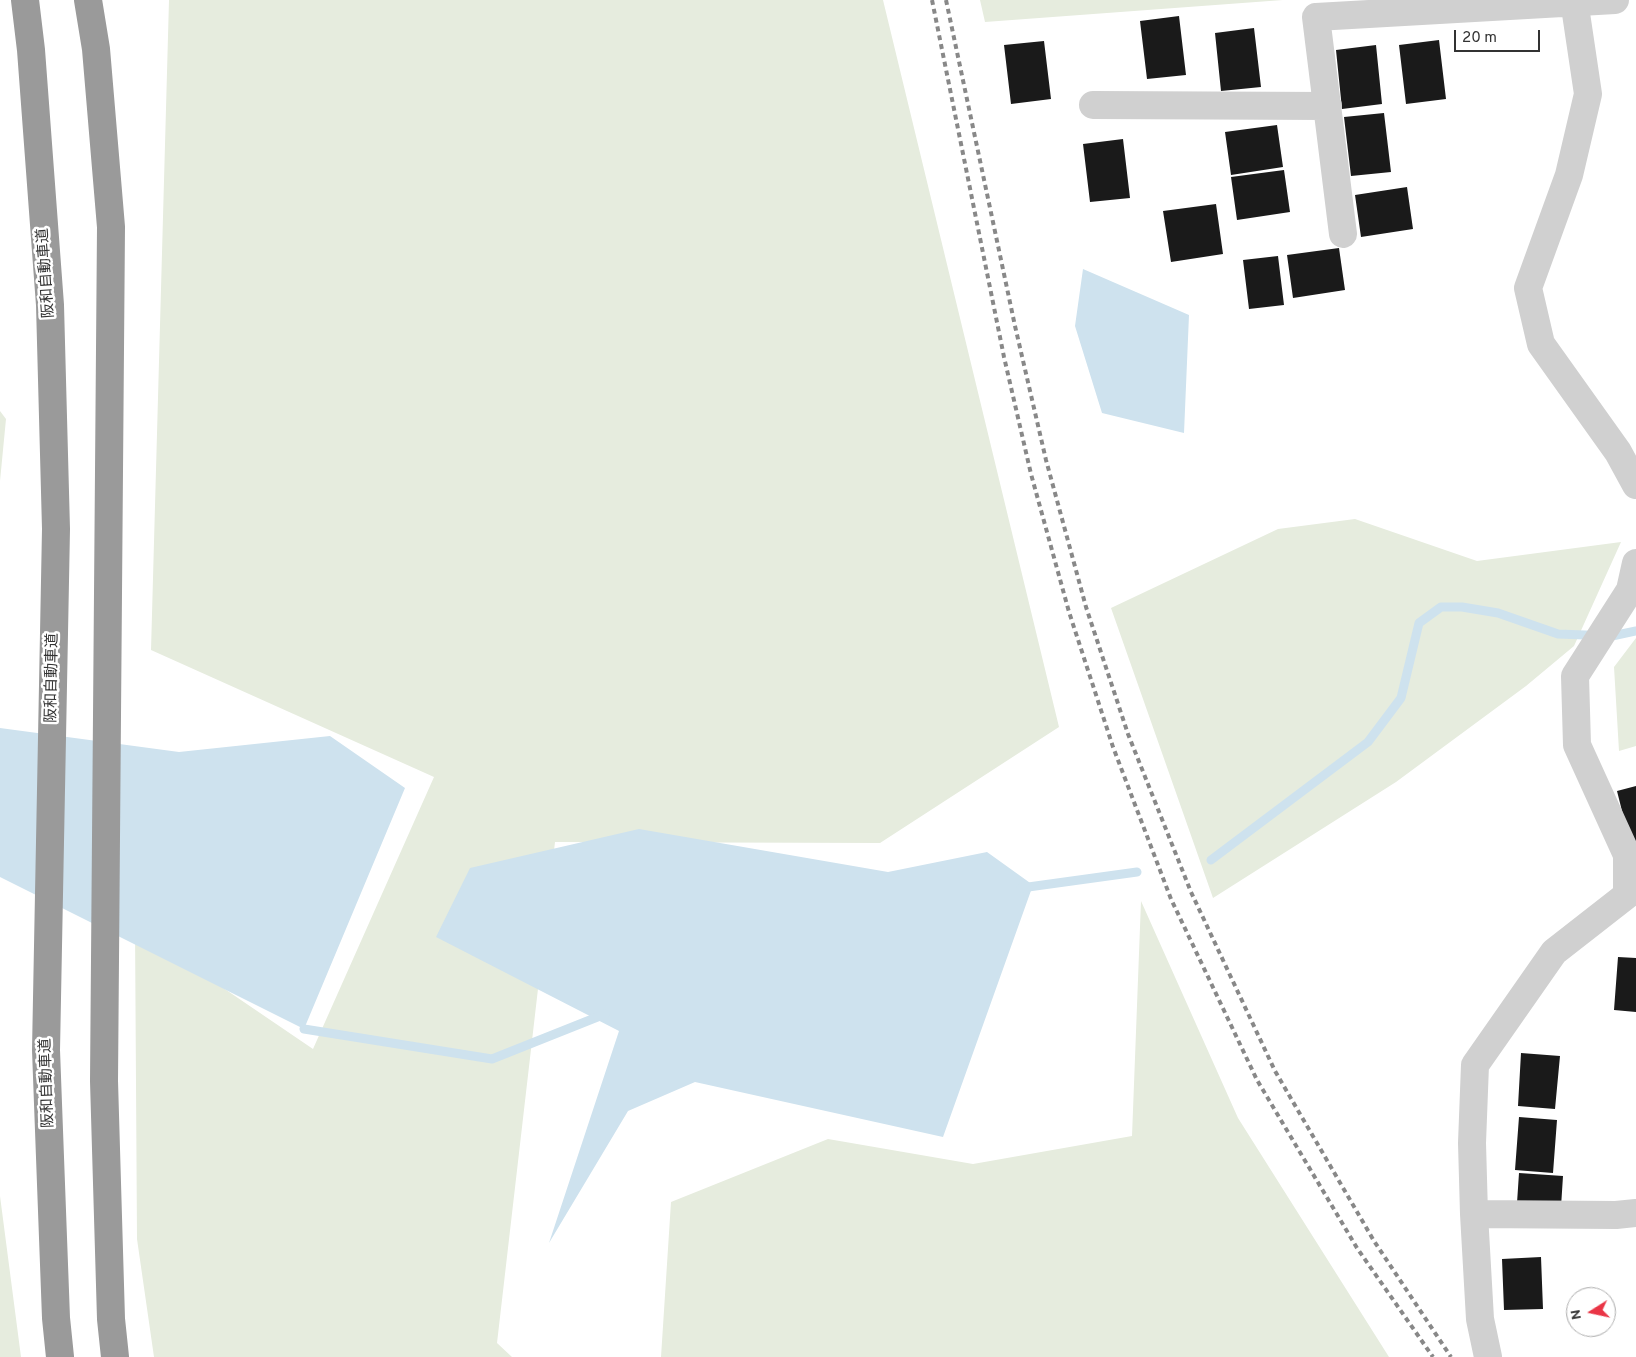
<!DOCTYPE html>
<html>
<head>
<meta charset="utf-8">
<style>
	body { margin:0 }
	#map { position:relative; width:1636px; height:1357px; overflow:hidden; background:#fff; font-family:Overpass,sans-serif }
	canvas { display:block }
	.north { position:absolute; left:1566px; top:1287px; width:50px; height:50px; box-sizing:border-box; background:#fff; border:1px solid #adadad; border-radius:50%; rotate:260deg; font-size:14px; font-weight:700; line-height:20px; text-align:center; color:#333 }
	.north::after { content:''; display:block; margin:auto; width:18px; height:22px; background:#e93546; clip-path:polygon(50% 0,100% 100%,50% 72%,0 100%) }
	.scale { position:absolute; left:1454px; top:30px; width:86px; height:22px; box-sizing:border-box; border:2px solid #333; border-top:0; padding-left:6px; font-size:15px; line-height:18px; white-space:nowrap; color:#333; -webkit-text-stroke:4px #fff; paint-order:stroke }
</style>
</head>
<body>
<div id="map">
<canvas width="1636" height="1357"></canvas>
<div class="north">N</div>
<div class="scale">20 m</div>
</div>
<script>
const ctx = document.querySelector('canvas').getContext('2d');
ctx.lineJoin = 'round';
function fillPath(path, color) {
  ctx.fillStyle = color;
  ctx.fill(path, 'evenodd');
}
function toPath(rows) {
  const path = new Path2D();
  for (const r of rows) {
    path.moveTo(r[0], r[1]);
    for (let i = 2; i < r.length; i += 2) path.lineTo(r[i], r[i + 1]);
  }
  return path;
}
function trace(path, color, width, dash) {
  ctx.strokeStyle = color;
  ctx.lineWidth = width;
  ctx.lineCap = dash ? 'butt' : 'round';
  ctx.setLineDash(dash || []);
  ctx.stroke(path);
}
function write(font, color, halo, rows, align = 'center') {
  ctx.font = font + ' Overpass,"Noto Sans JP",sans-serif';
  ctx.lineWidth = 5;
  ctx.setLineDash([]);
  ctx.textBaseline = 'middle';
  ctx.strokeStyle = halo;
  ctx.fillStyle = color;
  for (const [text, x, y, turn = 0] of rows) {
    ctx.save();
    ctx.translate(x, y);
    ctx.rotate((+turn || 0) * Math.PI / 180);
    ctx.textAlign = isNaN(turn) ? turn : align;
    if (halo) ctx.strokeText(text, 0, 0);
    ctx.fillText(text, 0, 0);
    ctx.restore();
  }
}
fillPath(toPath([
	[169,0,883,0,1059,727,880,843,555,842,497,1343,512,1357,154,1357,137,1239,135,928,313,1049,434,777,151,650],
	[980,0,1283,0,985,22],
	[0,411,6,419,0,481],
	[1355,519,1477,561,1621,542,1574,646,1526,686,1396,782,1213,898,1111,608,1278,529],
	[1636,638,1636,746,1619,751,1614,667],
	[1141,901,1238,1118,1389,1357,661,1357,671,1202,828,1139,973,1164,1132,1136],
	[0,1196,21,1357,0,1357]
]), '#e6ecde');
fillPath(toPath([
	[1083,269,1189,315,1184,433,1102,413,1075,326],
	[0,728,179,752,330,736,405,788,304,1029,0,877],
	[639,829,888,872,987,852,1033,885,943,1137,695,1082,628,1111,549,1243,619,1031,436,937,470,868]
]), '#cee2ee');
trace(toPath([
	[1211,860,1368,742,1401,698,1419,623,1441,607,1462,607,1498,613,1558,634,1612,636,1636,631],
	[1021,888,1137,872],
	[304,1029,492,1059,605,1014]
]), '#cee2ee', 9);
fillPath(toPath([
	[1179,16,1186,75,1147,79,1140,21],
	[1254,28,1261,87,1221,91,1215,33],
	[1439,40,1446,99,1406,104,1399,45],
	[1044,41,1051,99,1011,104,1004,45],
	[1376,45,1382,104,1342,109,1336,50],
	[1384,113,1391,172,1351,176,1344,117],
	[1277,125,1283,167,1231,175,1225,132],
	[1123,139,1130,198,1090,202,1083,144],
	[1284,170,1290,212,1237,220,1231,177],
	[1407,187,1413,229,1361,237,1355,195],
	[1216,204,1223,254,1171,262,1163,211],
	[1339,248,1345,290,1293,298,1287,255],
	[1278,256,1284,305,1249,309,1243,260],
	[1636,786,1636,841,1630,843,1617,791],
	[1618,957,1636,958,1636,1012,1614,1010],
	[1521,1053,1560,1056,1555,1109,1518,1106],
	[1519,1117,1557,1120,1553,1173,1515,1170],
	[1519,1173,1563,1176,1561,1207,1517,1203],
	[1541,1257,1543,1309,1504,1310,1502,1259]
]), '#1a1a1a');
trace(toPath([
	[1574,0,1588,94,1569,175,1528,288,1541,344,1618,452,1636,485],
	[1093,105,1328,106],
	[1343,234,1316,17,1615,0],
	[1474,1214,1616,1215,1636,1213],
	[1488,1357,1480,1319,1474,1214,1472,1143,1475,1065,1554,952,1627,895,1627,855,1577,745,1575,676,1630,590,1636,563]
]), '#d0d0d0', 28);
trace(toPath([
	[25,0,31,50,50,305,56,529,46,1050,56,1318,60,1357],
	[88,0,96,49,111,227,104,1081,111,1319,115,1357]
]), '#9a9a9a', 28);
trace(toPath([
	[932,0,1004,357,1031,474,1069,612,1113,747,1171,899,1257,1080,1357,1248,1433,1357],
	[946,0,1015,326,1046,460,1086,607,1128,734,1191,892,1275,1071,1374,1241,1451,1357]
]), '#888', 4, [5, 4]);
write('15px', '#333', '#fff', [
	["阪和自動車道",47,273,-94],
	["阪和自動車道",53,678,-89],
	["阪和自動車道",48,1083,-92]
]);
</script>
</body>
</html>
